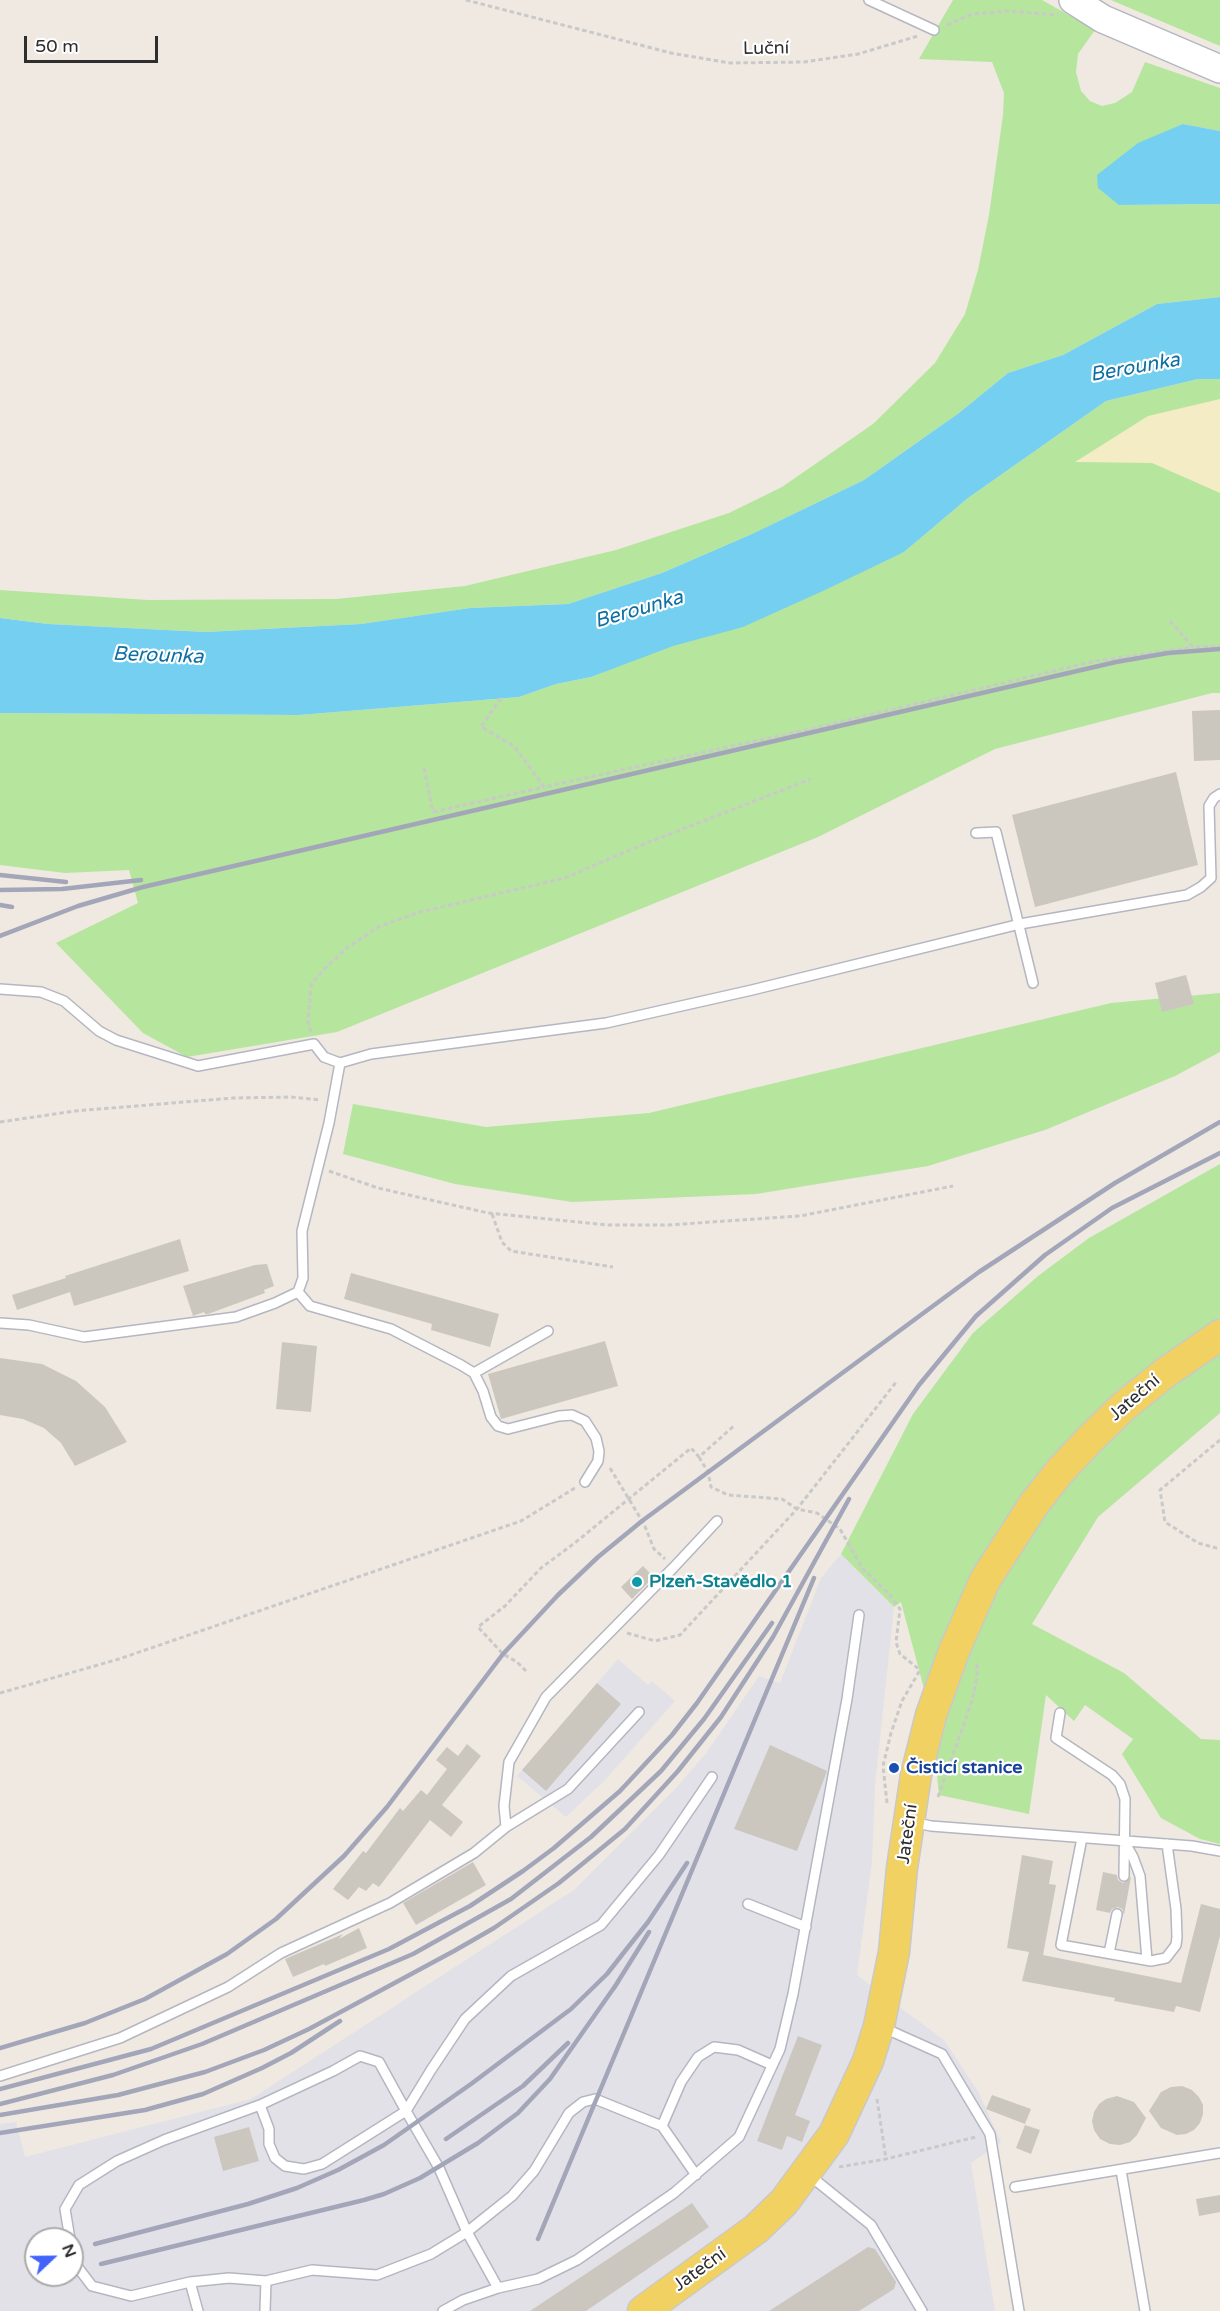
<!DOCTYPE html>
<html>
<head>
<meta charset="utf-8">
<style>
	body { margin:0 }
	#map { position:relative; width:1220px; height:2311px; overflow:hidden; background:#efe9e1; font-family:"Varela Round",sans-serif }
	canvas { display:block }
	.north { position:absolute; left:24px; top:2227px; width:60px; height:60px; box-sizing:border-box; background:#fff; border:2px solid #ababab; border-radius:50%; rotate:68deg; font-size:16px; font-weight:700; line-height:24px; text-align:center; color:#2e2e2e }
	.north::after { content:''; display:block; margin:auto; width:21px; height:27px; background:#4264fb; clip-path:polygon(50% 0,100% 100%,50% 72%,0 100%) }
	.scale { position:absolute; left:24px; top:36px; width:134px; height:27px; box-sizing:border-box; border:3px solid #2e2e2e; border-top:0; padding-left:8px; font-size:18px; line-height:21px; white-space:nowrap; color:#2e2e2e; -webkit-text-stroke:4px #fff; paint-order:stroke }
</style>
</head>
<body>
<div id="map">
<canvas width="1220" height="2311"></canvas>
<div class="north">N</div>
<div class="scale">50 m</div>
</div>
<script>
const ctx = document.querySelector('canvas').getContext('2d');
ctx.lineJoin = 'round';
function fillPath(path, color) {
  ctx.fillStyle = color;
  ctx.fill(path, 'evenodd');
}
function toPath(rows) {
  const path = new Path2D();
  for (const r of rows) {
    path.moveTo(r[0], r[1]);
    for (let i = 2; i < r.length; i += 2) path.lineTo(r[i], r[i + 1]);
  }
  return path;
}
function trace(path, color, width, dash) {
  ctx.strokeStyle = color;
  ctx.lineWidth = width;
  ctx.lineCap = dash ? 'butt' : 'round';
  ctx.setLineDash(dash || []);
  ctx.stroke(path);
}
function write(font, color, halo, rows, align = 'center') {
  ctx.font = font + ' "Varela Round",sans-serif';
  ctx.lineWidth = 4.5;
  ctx.setLineDash([]);
  ctx.textBaseline = 'middle';
  ctx.strokeStyle = halo;
  ctx.fillStyle = color;
  for (const [text, x, y, turn = 0] of rows) {
    ctx.save();
    ctx.translate(x, y);
    ctx.rotate((+turn || 0) * Math.PI / 180);
    ctx.textAlign = isNaN(turn) ? turn : align;
    if (halo) ctx.strokeText(text, 0, 0);
    ctx.fillText(text, 0, 0);
    ctx.restore();
  }
}
fillPath(toPath([
	[841,1554,894,1607,875,1785,872,1862,857,1975,944,2040,979,2093,1001,2142,971,2163,995,2311,0,2311,0,2124,16,2122,25,2157,251,2099,574,1890,677,1787,707,1752,759,1676,780,1683,821,1578],
	[36,2239,72,2239,72,2275,36,2275],
	[618,1659,648,1685,652,1681,675,1701,606,1779,566,1817,517,1776]
]), '#e3e1e8');
fillPath(toPath([
	[953,0,1042,0,1095,30,1078,54,1076,72,1081,91,1090,101,1102,106,1115,103,1132,92,1145,62,1220,88,1220,131,1183,124,1119,205,1220,204,1220,297,1157,304,1063,355,1008,373,959,413,864,480,752,534,662,573,568,604,470,608,361,624,206,632,48,624,0,618,0,590,148,600,336,599,465,586,616,550,729,513,782,487,873,424,935,363,965,314,978,270,989,215,1003,115,1004,93,992,62,919,59],
	[1111,0,1220,0,1220,46,1125,6],
	[1198,379,1220,379,1220,693,1212,693,995,749,818,837,337,1032,187,1057,143,1033,56,943,138,903,129,870,65,873,0,865,0,713,299,715,519,697,556,684,591,677,904,552,968,498,1106,401],
	[1220,993,1220,1052,1175,1076,1045,1130,928,1166,756,1194,572,1202,455,1184,343,1154,353,1104,486,1127,649,1113,1111,1003],
	[1220,1164,1220,1413,1098,1517,1032,1624,1124,1673,1201,1739,1220,1740,1220,1844,1200,1839,1161,1818,1122,1754,1133,1739,1085,1705,1074,1721,1046,1695,1029,1814,939,1795,931,1715,901,1602,894,1607,841,1554,913,1414,973,1333,1038,1276,1089,1238]
]), '#b6e59e');
fillPath(toPath([
	[1220,399,1220,493,1152,463,1075,462,1148,416]
]), '#f3ecc5');
fillPath(toPath([
	[1183,124,1220,131,1220,204,1119,205,1098,188,1097,175,1138,143],
	[1220,297,1220,379,1198,379,1106,401,968,498,904,552,825,590,743,627,673,646,591,677,556,684,519,697,299,715,0,713,0,618,48,624,206,632,361,624,470,608,568,604,662,573,752,534,864,480,959,413,1008,373,1063,355,1157,304]
]), '#75cff0');
fillPath(toPath([
	[1220,710,1220,760,1194,761,1192,711],
	[1176,772,1198,865,1035,907,1012,815],
	[1186,975,1194,1004,1162,1012,1155,983],
	[180,1239,189,1271,74,1306,70,1292,17,1310,12,1295,66,1278,65,1276],
	[267,1264,274,1286,264,1290,265,1293,208,1314,205,1314,204,1312,193,1316,183,1286,255,1265],
	[351,1273,499,1314,490,1347,431,1330,432,1324,344,1299],
	[605,1341,618,1386,501,1419,488,1374],
	[282,1342,317,1346,311,1412,276,1409],
	[0,1358,42,1364,76,1381,105,1407,127,1442,75,1466,61,1443,44,1428,23,1419,0,1415],
	[643,1566,654,1577,632,1599,621,1587],
	[597,1683,621,1704,546,1791,522,1770],
	[467,1744,481,1756,442,1805,463,1822,451,1837,430,1820,379,1887,373,1883,366,1891,359,1887,348,1900,333,1889,363,1851,366,1853,400,1808,403,1811,421,1790,427,1795,447,1769,436,1760,447,1747,458,1756],
	[770,1745,827,1771,797,1851,734,1829],
	[1022,1855,1053,1861,1049,1884,1056,1885,1043,1955,1181,1983,1201,1904,1220,1909,1220,1936,1200,2012,1176,2006,1174,2012,1114,2001,1115,1998,1022,1981,1029,1952,1007,1948],
	[473,1862,486,1885,416,1925,403,1903],
	[1103,1872,1117,1875,1118,1880,1123,1883,1131,1877,1124,1915,1122,1909,1118,1907,1112,1909,1110,1913,1096,1910],
	[359,1928,367,1948,325,1966,324,1964,293,1977,285,1959,343,1934,339,1939],
	[798,2036,822,2045,795,2115,810,2121,802,2142,787,2136,782,2150,757,2141],
	[1182,2086,1192,2090,1199,2097,1203,2105,1203,2114,1200,2123,1194,2130,1186,2134,1177,2135,1161,2128,1149,2111,1161,2092,1171,2087],
	[992,2095,1031,2109,1025,2124,986,2109],
	[1117,2096,1134,2102,1146,2118,1137,2135,1130,2142,1120,2145,1110,2144,1100,2139,1094,2130,1092,2121,1094,2112,1099,2104,1106,2099],
	[1025,2125,1040,2130,1031,2154,1016,2148],
	[249,2127,259,2161,223,2171,214,2137],
	[1220,2195,1220,2212,1199,2216,1196,2199],
	[692,2203,709,2227,586,2311,530,2311],
	[868,2247,875,2249,896,2282,894,2289,859,2311,769,2311]
]), '#cbc7bf');
const lane = toPath([
	[869,0,934,30],
	[976,833,996,832,1033,983],
	[0,989,41,992,64,1001,99,1031,116,1040,198,1066,314,1044,324,1057,340,1063,371,1054,606,1023,752,990,1020,924,1187,895,1201,887,1211,878,1209,806,1214,798,1220,794],
	[298,1292,310,1306,391,1329,461,1365,474,1373,483,1391,491,1417,498,1426,508,1429,559,1416,572,1415,585,1421,596,1438,599,1451,598,1461,585,1482],
	[0,1323,29,1325,84,1337,236,1317,275,1303,298,1292,303,1278,302,1231,329,1123,340,1063],
	[474,1373,548,1331],
	[1060,1713,1056,1738,1112,1775,1120,1784,1125,1799,1124,1876],
	[912,1822,931,1826,1192,1846,1220,1851],
	[506,1827,504,1806,509,1762,546,1697,674,1567,717,1521],
	[1082,1838,1061,1945,1151,1961,1166,1958,1176,1945,1177,1937,1176,1909,1167,1844],
	[1125,1843,1133,1857,1140,1876,1147,1960],
	[748,1904,806,1927],
	[1109,1953,1117,1914],
	[884,2028,942,2054,990,2134,1019,2311],
	[0,2076,120,2038,228,1987,281,1953,390,1903,474,1853,506,1827,568,1789,639,1712],
	[260,2105,269,2129,269,2144,275,2158,285,2166,304,2169,322,2164,406,2111,439,2168,467,2232,498,2288],
	[662,2126,681,2082,698,2057,714,2047,738,2050,772,2065],
	[1121,2170,1145,2311],
	[809,2175,871,2225,922,2311],
	[1015,2187,1220,2153],
	[70,2239,65,2209,79,2185,117,2161,164,2140,260,2105,333,2071,360,2056,379,2062,406,2111,431,2070,465,2019,511,1976,601,1925,659,1855,712,1777],
	[72,2254,73,2261,92,2286,131,2296,190,2282,198,2311],
	[190,2282,229,2278,266,2281,312,2270,377,2275,431,2254,467,2232,512,2196,534,2171,569,2113,583,2102,595,2099,662,2126,696,2175],
	[265,2311,266,2281],
	[443,2311,463,2300,498,2288,538,2279,577,2260,674,2193,739,2137,780,2049,793,1994,847,1699,859,1615]
]);
const secondary = toPath([
	[1073,0,1103,19,1220,69]
]);
const primary = toPath([
	[643,2311,756,2229,784,2202,834,2134,868,2061,879,2026,894,1952,902,1868,916,1775,931,1715,954,1651,985,1580,1034,1504,1060,1471,1089,1440,1124,1406,1165,1373,1220,1335]
]);
trace(lane, '#b4b7c1', 12);
trace(secondary, '#b4b7c1', 30);
trace(primary, '#c9c9c9', 33);
trace(toPath([
	[466,0,671,53,730,63,804,62,858,54,918,36],
	[947,25,972,14,1008,11,1058,15],
	[1170,621,1193,647,1220,646],
	[501,698,481,727,514,746,544,787,810,729,1096,661,1193,647],
	[424,768,433,812,544,787],
	[311,1032,308,1022,311,985,324,969,348,947,380,926,420,912,565,878,639,846,811,779],
	[0,1122,75,1111,233,1098,291,1097,321,1100],
	[329,1171,378,1188,488,1213,607,1225,667,1225,800,1216,953,1186],
	[492,1214,502,1242,511,1251,613,1267],
	[1220,1440,1160,1490,1165,1522,1198,1543,1220,1549],
	[699,1457,708,1472,711,1487,728,1495,782,1499,797,1509,817,1513,840,1529,863,1569,889,1594,900,1609,896,1642,900,1654,920,1670],
	[610,1468,644,1524,654,1549,665,1559],
	[627,1633,655,1641,680,1635,797,1509,897,1381],
	[526,1671,517,1662,503,1654,478,1627,505,1606,541,1568,576,1542,691,1448,699,1457,735,1425],
	[0,1693,119,1659,521,1521,575,1488],
	[938,1797,972,1701,977,1677,977,1660],
	[887,1803,883,1766,891,1733,902,1701,920,1670],
	[877,2099,886,2159],
	[839,2167,886,2159,976,2137]
]), '#c9c9c9', 3, [4.5, 3]);
trace(lane, '#fff', 9);
trace(secondary, '#fff', 27);
trace(primary, '#f2d163', 30);
trace(toPath([
	[0,875,66,882],
	[0,890,62,889,141,880],
	[0,905,12,907],
	[0,936,78,906,143,887,1116,662,1168,653,1220,649],
	[614,1988,649,1932],
	[0,2048,85,2023,145,1999,227,1954,276,1919,344,1856,387,1807,503,1654,558,1595,598,1557,642,1521,979,1272,1115,1183,1220,1122],
	[0,2089,151,2049,389,1949,470,1906,523,1871,554,1848,620,1791,672,1735,697,1703,919,1385,976,1316,1045,1255,1112,1208,1220,1153],
	[0,2104,113,2075,202,2044,413,1954,511,1899,591,1837,661,1771,704,1719,772,1623],
	[0,2115,118,2095,205,2072,264,2050,309,2029,454,1951,494,1928,559,1883,625,1829,678,1771,721,1717,773,1637,849,1499],
	[0,2133,145,2110,203,2094,262,2068,291,2053,340,2021],
	[446,2139,523,2086,568,2043],
	[538,2239,814,1578],
	[95,2244,248,2204,297,2188,338,2170,384,2145,471,2084,571,2009,607,1974,625,1951,648,1922,687,1863],
	[101,2264,364,2200,384,2194,420,2178,478,2143,518,2113,550,2079,618,1982]
]), '#a3a6b8', 4.5);
for (const [x, y, r, color] of [
	[637,1582,6,"#0f9aa8"],
	[894,1768,6,"#1a4fb4"]
]) {
  const dot = new Path2D();
  dot.arc(x, y, r, 0, 2 * Math.PI);
  ctx.fillStyle = color;
  ctx.fill(dot);
  trace(dot, '#fff', 2);
}
write('18px', '#2e2e2e', '#fff', [
	["Luční",766,49,-1],
	["Jateční",1135,1398,-41],
	["Jateční",908,1834,-82],
	["Jateční",700,2270,-36]
]);
write('bold 18px', '#0d838f', '#fff', [
	["Plzeň-Stavědlo 1",649,1582]
], 'left');
write('bold 18px', '#164399', '#fff', [
	["Čisticí stanice",906,1768]
], 'left');
write('italic 20px', '#0d6fa3', '#fff', [
	["Berounka",1135,368,-10],
	["Berounka",639,610,-16],
	["Berounka",158,656,2]
]);
</script>
</body>
</html>
